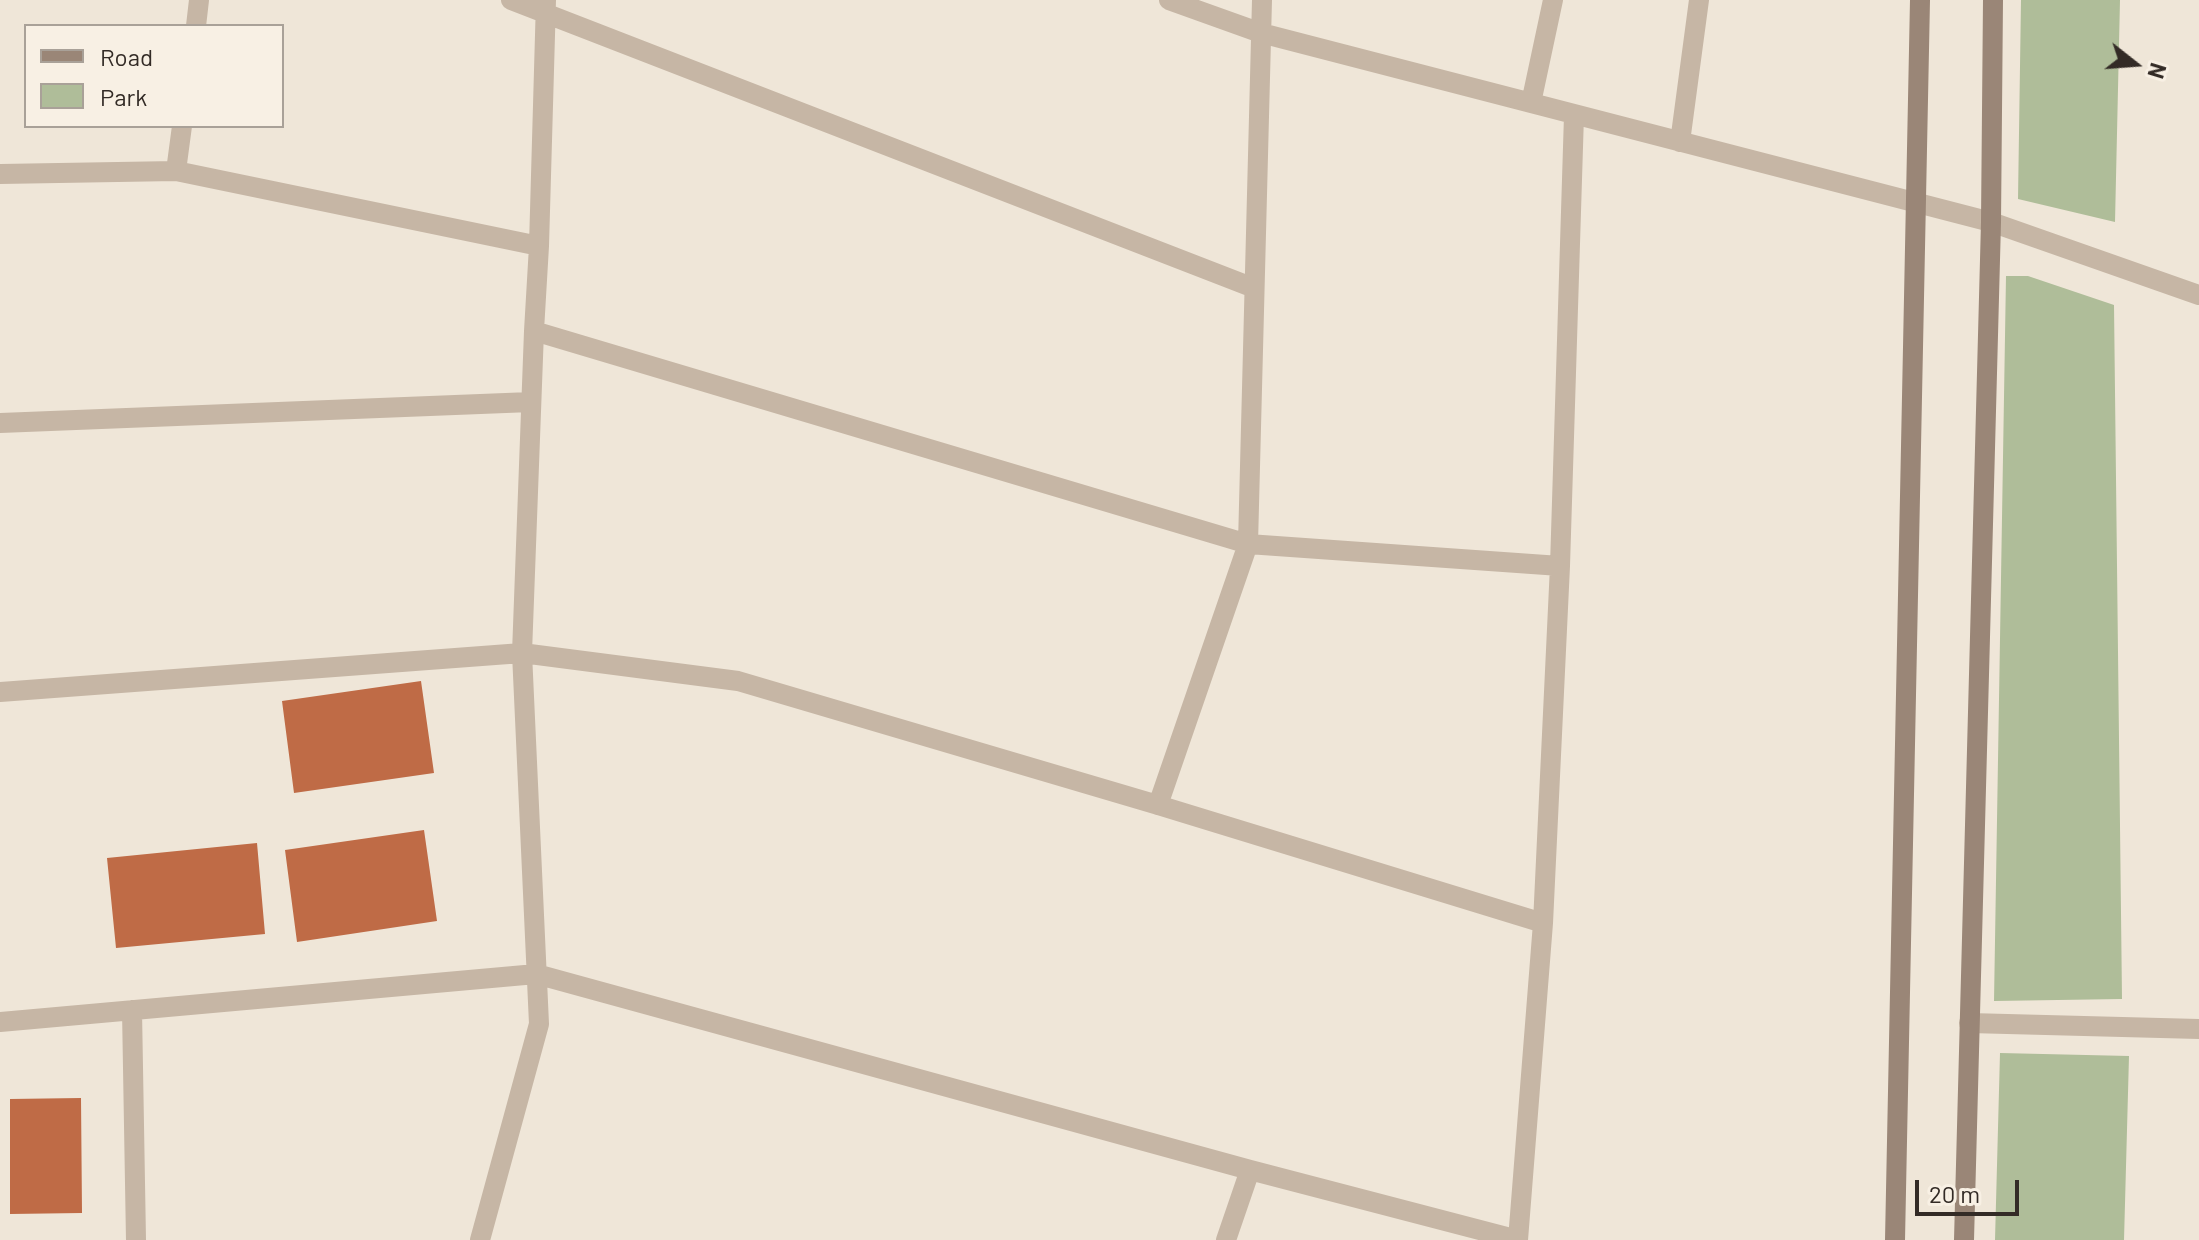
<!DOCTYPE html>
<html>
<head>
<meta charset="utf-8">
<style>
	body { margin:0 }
	#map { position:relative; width:2199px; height:1240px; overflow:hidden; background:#efe6d8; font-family:Barlow,sans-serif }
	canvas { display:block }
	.legend { position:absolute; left:24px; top:24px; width:260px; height:104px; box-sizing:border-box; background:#f8f0e4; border:2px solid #a9a198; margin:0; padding:10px 14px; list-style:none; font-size:24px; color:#332b26 }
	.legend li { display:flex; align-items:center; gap:16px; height:40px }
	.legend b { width:40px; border:2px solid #a9a198 }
	.north { position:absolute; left:2095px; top:24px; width:80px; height:80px; -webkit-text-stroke:6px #f8f0e4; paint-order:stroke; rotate:107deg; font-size:22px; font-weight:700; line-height:32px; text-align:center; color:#332b26 }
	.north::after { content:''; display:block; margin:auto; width:28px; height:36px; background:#332b26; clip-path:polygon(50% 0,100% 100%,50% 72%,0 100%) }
	.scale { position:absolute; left:1915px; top:1180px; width:104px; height:36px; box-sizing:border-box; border:4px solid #332b26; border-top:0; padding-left:10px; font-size:24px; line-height:28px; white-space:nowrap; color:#332b26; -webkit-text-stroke:6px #f8f0e4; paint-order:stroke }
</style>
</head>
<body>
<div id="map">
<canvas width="2199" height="1240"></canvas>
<ul class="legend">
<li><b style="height:10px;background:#9a8677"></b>Road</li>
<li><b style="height:22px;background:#afbd99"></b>Park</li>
</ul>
<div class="north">N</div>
<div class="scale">20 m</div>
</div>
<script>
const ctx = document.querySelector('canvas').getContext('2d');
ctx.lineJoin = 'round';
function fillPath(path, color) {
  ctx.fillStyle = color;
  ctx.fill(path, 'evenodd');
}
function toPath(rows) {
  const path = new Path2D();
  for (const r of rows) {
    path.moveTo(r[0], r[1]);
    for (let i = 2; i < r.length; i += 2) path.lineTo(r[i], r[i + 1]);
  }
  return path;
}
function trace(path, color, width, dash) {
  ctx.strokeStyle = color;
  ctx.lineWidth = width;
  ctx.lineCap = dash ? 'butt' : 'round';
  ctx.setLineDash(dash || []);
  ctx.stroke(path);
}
fillPath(toPath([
	[2021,0,2120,0,2115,222,2018,199],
	[2006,276,2028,276,2114,305,2122,999,1994,1001],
	[2000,1053,2129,1056,2124,1240,1995,1240]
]), '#afbd99');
fillPath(toPath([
	[421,681,434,773,294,793,282,701],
	[424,830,437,921,297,942,285,850],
	[257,843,265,934,116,948,107,858],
	[81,1098,82,1213,10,1214,10,1099]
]), '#bf6b46');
trace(toPath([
	[511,0,1254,288],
	[1169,0,1261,33,1991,222,2199,295],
	[196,26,199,0],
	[1531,103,1553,0],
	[1680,142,1699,0],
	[176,171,182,126],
	[0,174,176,171,539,246],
	[534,331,1248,544,1560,566],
	[0,423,531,402],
	[0,692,522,653,738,681,1158,805,1543,923],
	[1158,805,1248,544,1262,0],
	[132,1010,136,1240],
	[0,1022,536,974,1250,1170,1518,1240],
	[1969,1023,2199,1029],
	[480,1240,539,1024,522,653,534,331,539,246,546,0],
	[1226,1240,1250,1170],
	[1518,1240,1543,923,1560,566,1574,115]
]), '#c6b6a5', 20);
trace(toPath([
	[1895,1240,1920,0],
	[1964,1240,1991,222,1993,0]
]), '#9a8677', 20);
</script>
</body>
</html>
